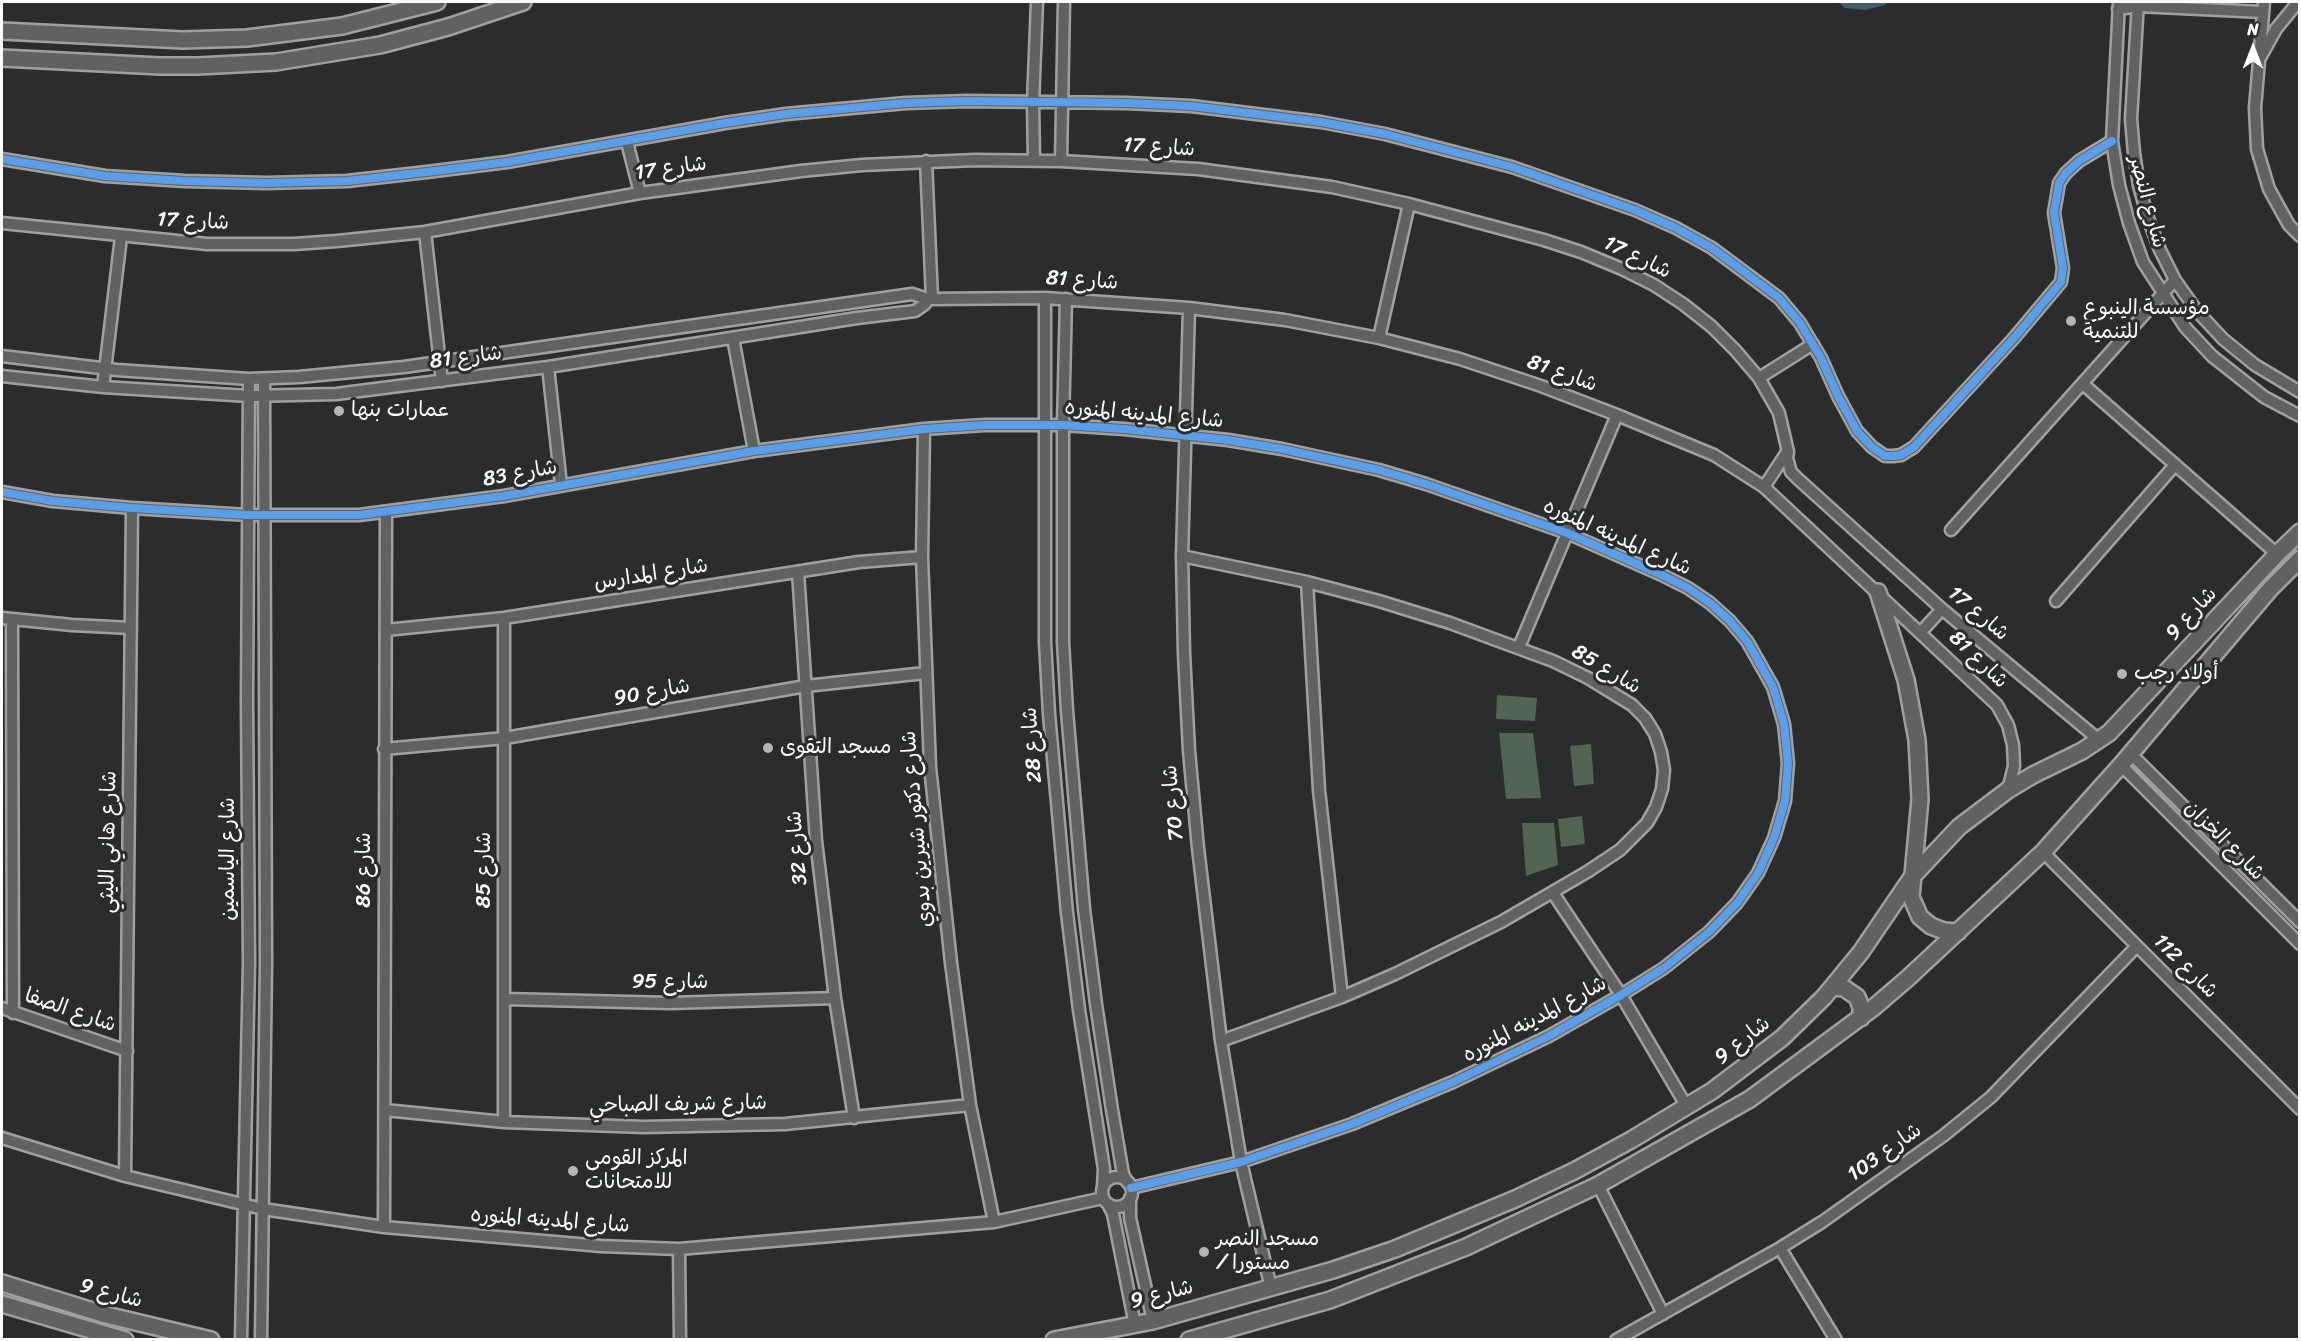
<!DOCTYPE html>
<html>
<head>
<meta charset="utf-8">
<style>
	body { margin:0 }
	#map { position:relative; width:2301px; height:1341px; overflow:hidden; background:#2b2c2d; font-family:Sriracha,sans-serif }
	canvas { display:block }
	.frame { position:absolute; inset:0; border:3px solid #fff; pointer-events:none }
	.north { position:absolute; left:2223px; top:18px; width:60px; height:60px; -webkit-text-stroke:4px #2a2d2e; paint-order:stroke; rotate:0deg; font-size:16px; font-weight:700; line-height:24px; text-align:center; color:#fff }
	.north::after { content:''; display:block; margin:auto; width:21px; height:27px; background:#fff; clip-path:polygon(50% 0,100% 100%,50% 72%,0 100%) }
</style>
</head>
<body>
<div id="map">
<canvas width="2301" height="1341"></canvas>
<div class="frame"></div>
<div class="north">N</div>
</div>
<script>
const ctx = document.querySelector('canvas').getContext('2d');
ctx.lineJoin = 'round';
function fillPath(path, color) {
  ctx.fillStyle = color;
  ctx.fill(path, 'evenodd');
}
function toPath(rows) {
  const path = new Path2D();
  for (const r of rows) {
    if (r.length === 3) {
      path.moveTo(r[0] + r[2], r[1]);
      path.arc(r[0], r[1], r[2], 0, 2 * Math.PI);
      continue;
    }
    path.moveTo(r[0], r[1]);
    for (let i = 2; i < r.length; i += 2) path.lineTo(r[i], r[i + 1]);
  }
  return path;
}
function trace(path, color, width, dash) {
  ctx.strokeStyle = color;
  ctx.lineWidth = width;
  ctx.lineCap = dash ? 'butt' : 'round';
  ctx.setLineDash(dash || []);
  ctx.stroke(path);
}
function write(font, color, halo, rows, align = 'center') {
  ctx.font = font + ' Sriracha,"Playpen Sans Arabic",sans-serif';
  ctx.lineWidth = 6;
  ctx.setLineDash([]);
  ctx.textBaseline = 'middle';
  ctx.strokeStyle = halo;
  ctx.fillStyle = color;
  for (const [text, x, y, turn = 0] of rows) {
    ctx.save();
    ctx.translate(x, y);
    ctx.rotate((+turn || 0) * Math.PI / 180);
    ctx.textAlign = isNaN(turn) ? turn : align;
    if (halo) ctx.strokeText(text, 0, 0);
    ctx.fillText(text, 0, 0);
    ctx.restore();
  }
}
fillPath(toPath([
	[1497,695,1537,698,1535,721,1496,719],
	[1499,733,1533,733,1541,798,1506,799],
	[1591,744,1594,784,1574,786,1570,746],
	[1582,816,1585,844,1561,847,1558,819],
	[1522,823,1554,823,1558,865,1526,876]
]), '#536452');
fillPath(toPath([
	[1838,2,1888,2,1885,5,1865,10,1845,8]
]), '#465d67');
const street = toPath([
	[2119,2,2112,141,2119,185,2129,223,2143,262,2185,327,2212,356,2264,397,2300,416],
	[2138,2,2131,119,2134,153,2139,186,2148,218,2160,250,2175,280,2197,311,2223,339,2255,365,2300,392],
	[2264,2,2255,108,2257,149,2269,189,2289,225,2300,236],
	[2118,9,2138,6,2263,12],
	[2261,56,2276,29,2298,2],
	[627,142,640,193],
	[2,159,105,176,185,181,266,183,347,181,427,172,507,162,725,123,786,114,906,103,967,101,1126,103,1191,106,1321,122,1385,134,1512,167,1635,210,1676,228,1712,248,1779,298,1800,323,1821,358,1838,396,1857,431,1872,447,1885,456,1893,456,1901,455,1914,447,2014,338,2061,282,2063,268,2054,213,2059,183,2066,173,2079,161,2112,141],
	[1034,160,1033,103,1037,2],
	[926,161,932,299],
	[1061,161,1064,2],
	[2,223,207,244,294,244,337,241,425,232,640,193,801,171,862,165,975,160,1061,161,1198,169,1332,187,1409,204,1544,240,1581,252,1622,269,1654,285,1683,304,1711,326,1736,351,1759,378,1779,413,1788,452,1787,458,1791,472,1798,479,1942,609,2099,740],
	[425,232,442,381],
	[1045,298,1045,642,1049,714,1067,913,1079,1010,1104,1169,1103,1186],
	[1066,299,1063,425,1063,642,1067,711,1084,909,1096,1004,1112,1110,1123,1174,1127,1182],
	[1189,308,1182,556,1184,653,1189,751,1198,848,1221,1041,1241,1162,1271,1288],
	[733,338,754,451],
	[1379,338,1409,204],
	[2,356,117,370,249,379,299,377,404,367,912,294,928,299,1045,298,1189,308,1285,320,1379,338,1460,359,1541,386,1617,415,1714,455,1764,487,1997,705,2008,725,2013,745,2014,766,2008,790],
	[548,367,561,485],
	[2,376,103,387,249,396,336,394,548,367,857,318,915,311,925,304,928,299],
	[1759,378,1813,344],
	[2083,384,2277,554],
	[103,387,121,237],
	[924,429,922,557,930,767,951,963,970,1105,994,1222],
	[1764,487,1787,452],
	[2,492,53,501,132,508,248,515,359,515,504,496,754,451,924,429,984,425,1063,425,1124,429,1228,440,1282,449,1379,470,1426,484,1567,533,1664,576,1688,588,1710,603,1730,621,1747,641,1773,687,1784,724,1788,763,1785,801,1774,838,1758,873,1737,903,1709,932,1664,968,1621,995,1549,1036,1453,1082,1352,1124,1241,1162,1131,1188],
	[1951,530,2175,280],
	[1182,556,1307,582,1379,601,1450,623,1553,661,1588,678,1632,705,1645,718,1655,734,1661,752,1664,770,1662,789,1656,807,1647,823,1620,850,1587,872,1501,922,1395,974,1342,997,1221,1041],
	[798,572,816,841,835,998,854,1118],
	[1307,582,1319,790,1342,997],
	[2056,601,2175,465],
	[2,618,72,625,131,628],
	[504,618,504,1122],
	[12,620,13,1013],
	[386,630,504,618,859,562,922,557],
	[1921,632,1942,609],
	[1519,647,1617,415],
	[384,749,505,738,806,686,925,673],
	[2131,754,2300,922],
	[2121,765,2300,944],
	[2043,852,2300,1109],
	[1553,893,1621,995,1687,1107],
	[504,999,670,1003,835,998],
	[2,1008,127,1051],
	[385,1110,504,1122,644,1127,785,1124,970,1105],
	[2,1138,125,1176,263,1209,384,1227,601,1246,679,1249,994,1222,1103,1198],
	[125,1176,132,508],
	[1117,1192,15],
	[1598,1185,1663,1314],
	[1130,1198,1130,1218,1153,1321],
	[1108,1204,1113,1214,1135,1325],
	[384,1227,386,512],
	[1780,1248,1836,1340],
	[679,1249,680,1340],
	[241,1340,249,963,247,701,249,379],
	[261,1340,266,964,264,379],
	[1616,1340,1780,1248,1822,1222,1943,1136,1991,1097,2137,946]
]);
const secondary = toPath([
	[2,31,183,40,247,38,342,26,437,2],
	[2,58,160,66,198,66,276,62,380,45,448,27,523,2],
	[1878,592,1906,680,1917,740,1920,799,1911,897,1920,917,1931,926,1944,931,1958,932],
	[1833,987,1844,988,1857,997,1861,1007,1861,1018],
	[2,1283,106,1315,211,1340],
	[2,1304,125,1340],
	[1054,1340,1153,1321,1333,1270,1395,1249,1515,1199,1574,1171,1631,1140,1712,1091,1782,1038,1824,997,1861,952,1912,877,1959,827,2008,790,2033,775,2082,751,2109,733,2277,554,2300,532],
	[1189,1340,1330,1300,1466,1247,1598,1185,1750,1099,1873,1008,1908,978,2043,852,2121,765,2270,589,2300,559]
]);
trace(street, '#a0a0a0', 15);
trace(secondary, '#a0a0a0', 20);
trace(street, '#606162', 10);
trace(secondary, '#606162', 15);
trace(toPath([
	[2,159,105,176,185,181,266,183,347,181,427,172,507,162,725,123,786,114,906,103,967,101,1126,103,1191,106,1321,122,1385,134,1512,167,1635,210,1676,228,1712,248,1779,298,1800,323,1821,358,1838,396,1857,431,1872,447,1885,456,1893,456,1901,455,1914,447,2014,338,2061,282,2063,268,2054,213,2059,183,2066,173,2079,161,2112,141],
	[2,492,53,501,132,508,248,515,359,515,504,496,754,451,924,429,984,425,1063,425,1124,429,1228,440,1282,449,1379,470,1426,484,1567,533,1664,576,1688,588,1710,603,1730,621,1747,641,1773,687,1784,724,1788,763,1785,801,1774,838,1758,873,1737,903,1709,932,1664,968,1621,995,1549,1036,1453,1082,1352,1124,1241,1162,1131,1188]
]), '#5a9eea', 8);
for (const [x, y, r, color] of [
	[2071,321,6,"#b5b5b6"],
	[339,411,6,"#b5b5b6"],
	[2122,674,6,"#b5b5b6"],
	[768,748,6,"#b5b5b6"],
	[573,1171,6,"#b5b5b6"],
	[1204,1252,6,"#b5b5b6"]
]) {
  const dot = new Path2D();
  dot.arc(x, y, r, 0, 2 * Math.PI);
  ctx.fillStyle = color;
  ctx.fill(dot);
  trace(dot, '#2a2d2e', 2);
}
write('21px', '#fff', '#2a2d2e', [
	["شارع 17",1159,148,4],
	["شارع 17",671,169,-8],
	["شارع النصر",2147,202,75],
	["شارع 17",193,222,3],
	["شارع 17",1637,258,26],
	["شارع 81",1082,281,4],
	["شارع 81",466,358,-7],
	["شارع 81",1562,374,20],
	["شارع المدينه المنوره",1144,415,5],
	["شارع 83",520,474,-10],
	["شارع المدينه المنوره",1617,538,24],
	["شارع المدارس",651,575,-9],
	["شارع 17",1978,614,40],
	["شارع 9",2192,614,-47],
	["شارع 81",1978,660,44],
	["شارع 85",1606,670,31],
	["شارع 90",652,693,-10],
	["شارع 28",1033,745,-94],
	["شارع 70",1174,803,-95],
	["شارع دكتور شيرين بدوي",918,829,-95],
	["شارع الخزان",2224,841,45],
	["شارع هاني الليثي",109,842,-89],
	["شارع 32",798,848,-95],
	["شارع الياسمين",229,859,-90],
	["شارع 86",365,870,-90],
	["شارع 85",485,870,-90],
	["شارع 112",2185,967,45],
	["شارع 95",670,983],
	["شارع الصفا",70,1011,19],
	["شارع المدينه المنوره",1535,1020,-28],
	["شارع 9",1743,1041,-38],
	["شارع شريف الصباحي",678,1105,-1],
	["شارع 103",1885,1153,-35],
	["شارع المدينه المنوره",550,1221,4],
	["شارع 9",111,1294,15],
	["شارع 9",1162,1295,-14]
]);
write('21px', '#fff', '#2a2d2e', [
	["مؤسسة الينبوع",2083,309],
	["للتنمية",2083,333],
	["عمارات بنها",351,411],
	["أولاد رجب",2134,674],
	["مسجد التقوى",780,748],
	["المركز القومى",585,1159],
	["للامتحانات",585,1183],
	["مسجد النصر",1216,1240],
	["/ مستورا",1216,1264]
], 'left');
</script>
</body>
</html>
